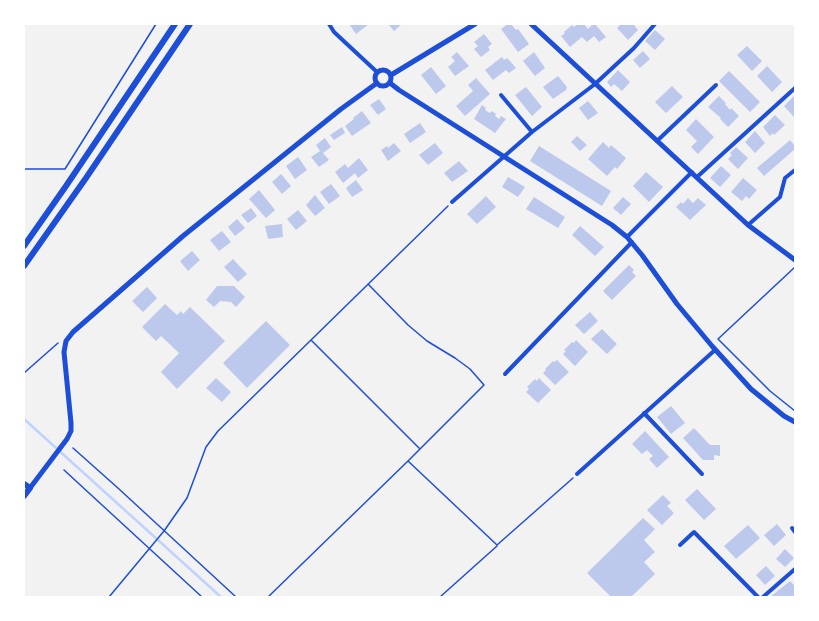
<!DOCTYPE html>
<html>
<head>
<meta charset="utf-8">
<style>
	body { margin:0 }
	#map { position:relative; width:819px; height:621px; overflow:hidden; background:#f2f2f2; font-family:Inter,sans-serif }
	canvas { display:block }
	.frame { position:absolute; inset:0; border:25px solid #fff; pointer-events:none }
</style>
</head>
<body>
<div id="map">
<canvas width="819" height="621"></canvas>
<div class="frame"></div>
</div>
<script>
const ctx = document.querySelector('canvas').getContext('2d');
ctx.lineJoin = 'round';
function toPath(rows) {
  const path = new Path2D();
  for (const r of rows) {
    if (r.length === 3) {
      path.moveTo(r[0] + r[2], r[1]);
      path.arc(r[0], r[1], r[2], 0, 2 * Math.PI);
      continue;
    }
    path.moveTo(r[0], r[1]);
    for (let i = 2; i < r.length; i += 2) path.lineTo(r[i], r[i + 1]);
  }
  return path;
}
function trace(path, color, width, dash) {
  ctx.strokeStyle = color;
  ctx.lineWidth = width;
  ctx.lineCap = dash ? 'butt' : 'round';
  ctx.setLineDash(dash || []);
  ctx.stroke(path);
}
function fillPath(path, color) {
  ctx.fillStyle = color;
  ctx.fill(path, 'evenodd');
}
trace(toPath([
	[24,419,221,597]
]), '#bfd3fe', 2.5);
fillPath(toPath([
	[349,24,369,24,356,34],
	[388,24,402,24,394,31],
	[508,24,511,24,516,30,518,29,529,44,518,52,501,29],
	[578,24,584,24,588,29,593,24,595,24,606,37,599,42,594,36,587,42,582,37,570,47,561,36,565,33,564,32,572,25,574,27],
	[621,24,633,24,638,30,628,40,617,28],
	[655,30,665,39,655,50,645,41],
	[484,34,492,44,488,47,490,50,481,57,474,49,478,46,474,42],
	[747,46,762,61,752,71,737,55],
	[643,51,650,59,640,68,633,60],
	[457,52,469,66,455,76,448,67,455,61,451,57],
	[534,52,545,68,535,76,523,61],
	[502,57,504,60,507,58,509,60,516,68,509,73,506,70,493,80,485,70],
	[767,66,782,82,772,92,757,76],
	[431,67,446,86,436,94,421,75],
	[618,70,630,82,622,91,614,84,611,87,607,82],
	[729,71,760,102,750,112,719,81],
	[558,76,567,87,566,90,553,99,543,87],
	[476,78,490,94,465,116,456,106,473,91,468,85],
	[672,86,683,97,666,113,655,102],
	[526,87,542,107,532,116,515,95],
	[795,95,795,116,794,117,784,106],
	[719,96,726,103,725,104,730,110,731,108,739,116,728,127,720,119,721,118,708,107],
	[379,99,386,109,378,115,370,105],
	[588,101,598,113,588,120,579,108],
	[482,105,486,108,485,110,490,113,492,111,496,114,495,116,499,119,501,116,506,119,495,133,474,119],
	[362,111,371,123,352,136,345,126,354,119,353,118],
	[775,115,785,125,774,135,773,133,770,136,763,127],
	[696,119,714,137,698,154,691,147,697,141,686,130],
	[420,123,426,132,410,143,404,134],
	[342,127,345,133,334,140,330,135],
	[755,131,765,143,755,153,745,142],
	[577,136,587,145,580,151,571,142],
	[325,138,331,147,323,153,329,160,319,167,311,157,320,151,316,145],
	[790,140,795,146,795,149,764,176,757,168],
	[603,142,609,148,611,145,626,158,617,169,615,167,607,176,588,159],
	[394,143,401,151,388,161,381,150,387,146,388,148],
	[435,143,443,153,428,165,419,155],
	[539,146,611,191,602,206,530,161],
	[736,147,748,158,738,169,728,159,732,155,730,153],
	[298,157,307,170,295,179,286,166],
	[359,158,368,170,358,178,355,173,343,183,335,172,345,164,348,168],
	[459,161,468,171,452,182,444,173],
	[721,166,731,175,720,187,710,178],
	[646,172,663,187,649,202,633,186],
	[281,174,291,186,282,194,272,182],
	[508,177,525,187,518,197,502,187],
	[743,178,757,190,749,199,746,196,742,201,731,192],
	[356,180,363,190,352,197,346,188],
	[331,184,340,196,329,204,320,192],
	[259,190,275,210,266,218,249,199],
	[315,195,325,208,315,216,306,205],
	[486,196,496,207,477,224,467,214],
	[534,197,565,217,558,228,526,209],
	[623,197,631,204,621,215,613,208],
	[688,198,693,203,698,198,706,205,690,220,676,207,681,202,683,204],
	[251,208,257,216,248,223,241,215],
	[298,210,307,221,296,230,287,219],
	[237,219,245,228,235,236,228,227],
	[282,224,283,237,268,239,265,226],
	[580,226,604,247,595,256,572,235],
	[222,231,231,242,219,251,210,240],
	[192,251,200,260,188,271,180,261],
	[233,259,247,274,238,282,224,267],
	[629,265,634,270,632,272,636,276,612,300,603,291],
	[217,286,234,286,245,297,236,307,231,302,220,301,214,307,206,300],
	[147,287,157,298,143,312,132,301],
	[165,304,177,315,181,311,183,314,190,307,225,341,177,389,161,372,179,353,161,336,156,341,142,327],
	[590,312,598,321,584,334,575,325],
	[266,321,290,345,247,388,223,363],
	[602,329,617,344,607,354,591,339],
	[576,340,588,352,575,366,563,354,566,351,564,350,572,342,574,343],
	[557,360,569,372,555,385,543,373,546,370,545,369,553,361,554,362],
	[216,378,231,392,222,402,206,388],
	[539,378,551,390,538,403,526,392,529,389,527,387,535,379,537,381],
	[671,406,685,423,671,434,657,417],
	[694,428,710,445,720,445,720,456,714,455,714,460,703,460,683,438],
	[645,431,669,457,657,468,649,459,653,456,647,450,642,454,632,444],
	[697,489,716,509,704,520,685,500],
	[663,495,671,503,667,506,674,513,662,525,647,510],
	[643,518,655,529,644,540,655,552,644,562,655,574,631,597,611,597,587,573],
	[777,524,786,535,774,546,764,535],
	[748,525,760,538,736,559,724,546],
	[785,549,794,558,785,567,776,559],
	[766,566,775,576,765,585,756,575],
	[790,581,795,586,795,597,770,597]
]), '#bdc9ec');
trace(toPath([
	[24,169,65,169,156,24],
	[795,267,718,339,770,391,795,411],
	[368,284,408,325,427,341,455,358,470,369,484,385,408,461,497,545,573,478],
	[311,340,420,449],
	[24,373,58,343],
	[73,448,119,489,236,597],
	[64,470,202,597],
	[109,597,164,531,187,498,206,447,218,431,448,206],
	[268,597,408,461],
	[440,597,497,546]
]), '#1d4ed8', 1.5);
trace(toPath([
	[329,24,334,32,377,72],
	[501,95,532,132],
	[657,141,716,85],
	[697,177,795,88],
	[452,202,532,132,595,84,634,48,655,24],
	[748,225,780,197,785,178,795,170],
	[627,237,692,172],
	[505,374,632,242],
	[644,413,702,474],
	[577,474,715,350],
	[792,528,795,532],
	[680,545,694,532,758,597],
	[763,597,795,569]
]), '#1d4ed8', 4);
trace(toPath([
	[531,24,748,225,795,260],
	[383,78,8],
	[391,75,475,24],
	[390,83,399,90,612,225,627,237,642,255,677,304,712,346,751,389,784,416,795,422],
	[30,488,67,439,71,431,71,423,64,352,66,341,73,332,183,236,341,109,377,83]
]), '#1d4ed8', 5);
trace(toPath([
	[24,246,66,186,175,24],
	[24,266,86,178,190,24],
	[24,484,30,488,24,496]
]), '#1d4ed8', 6);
</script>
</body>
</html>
